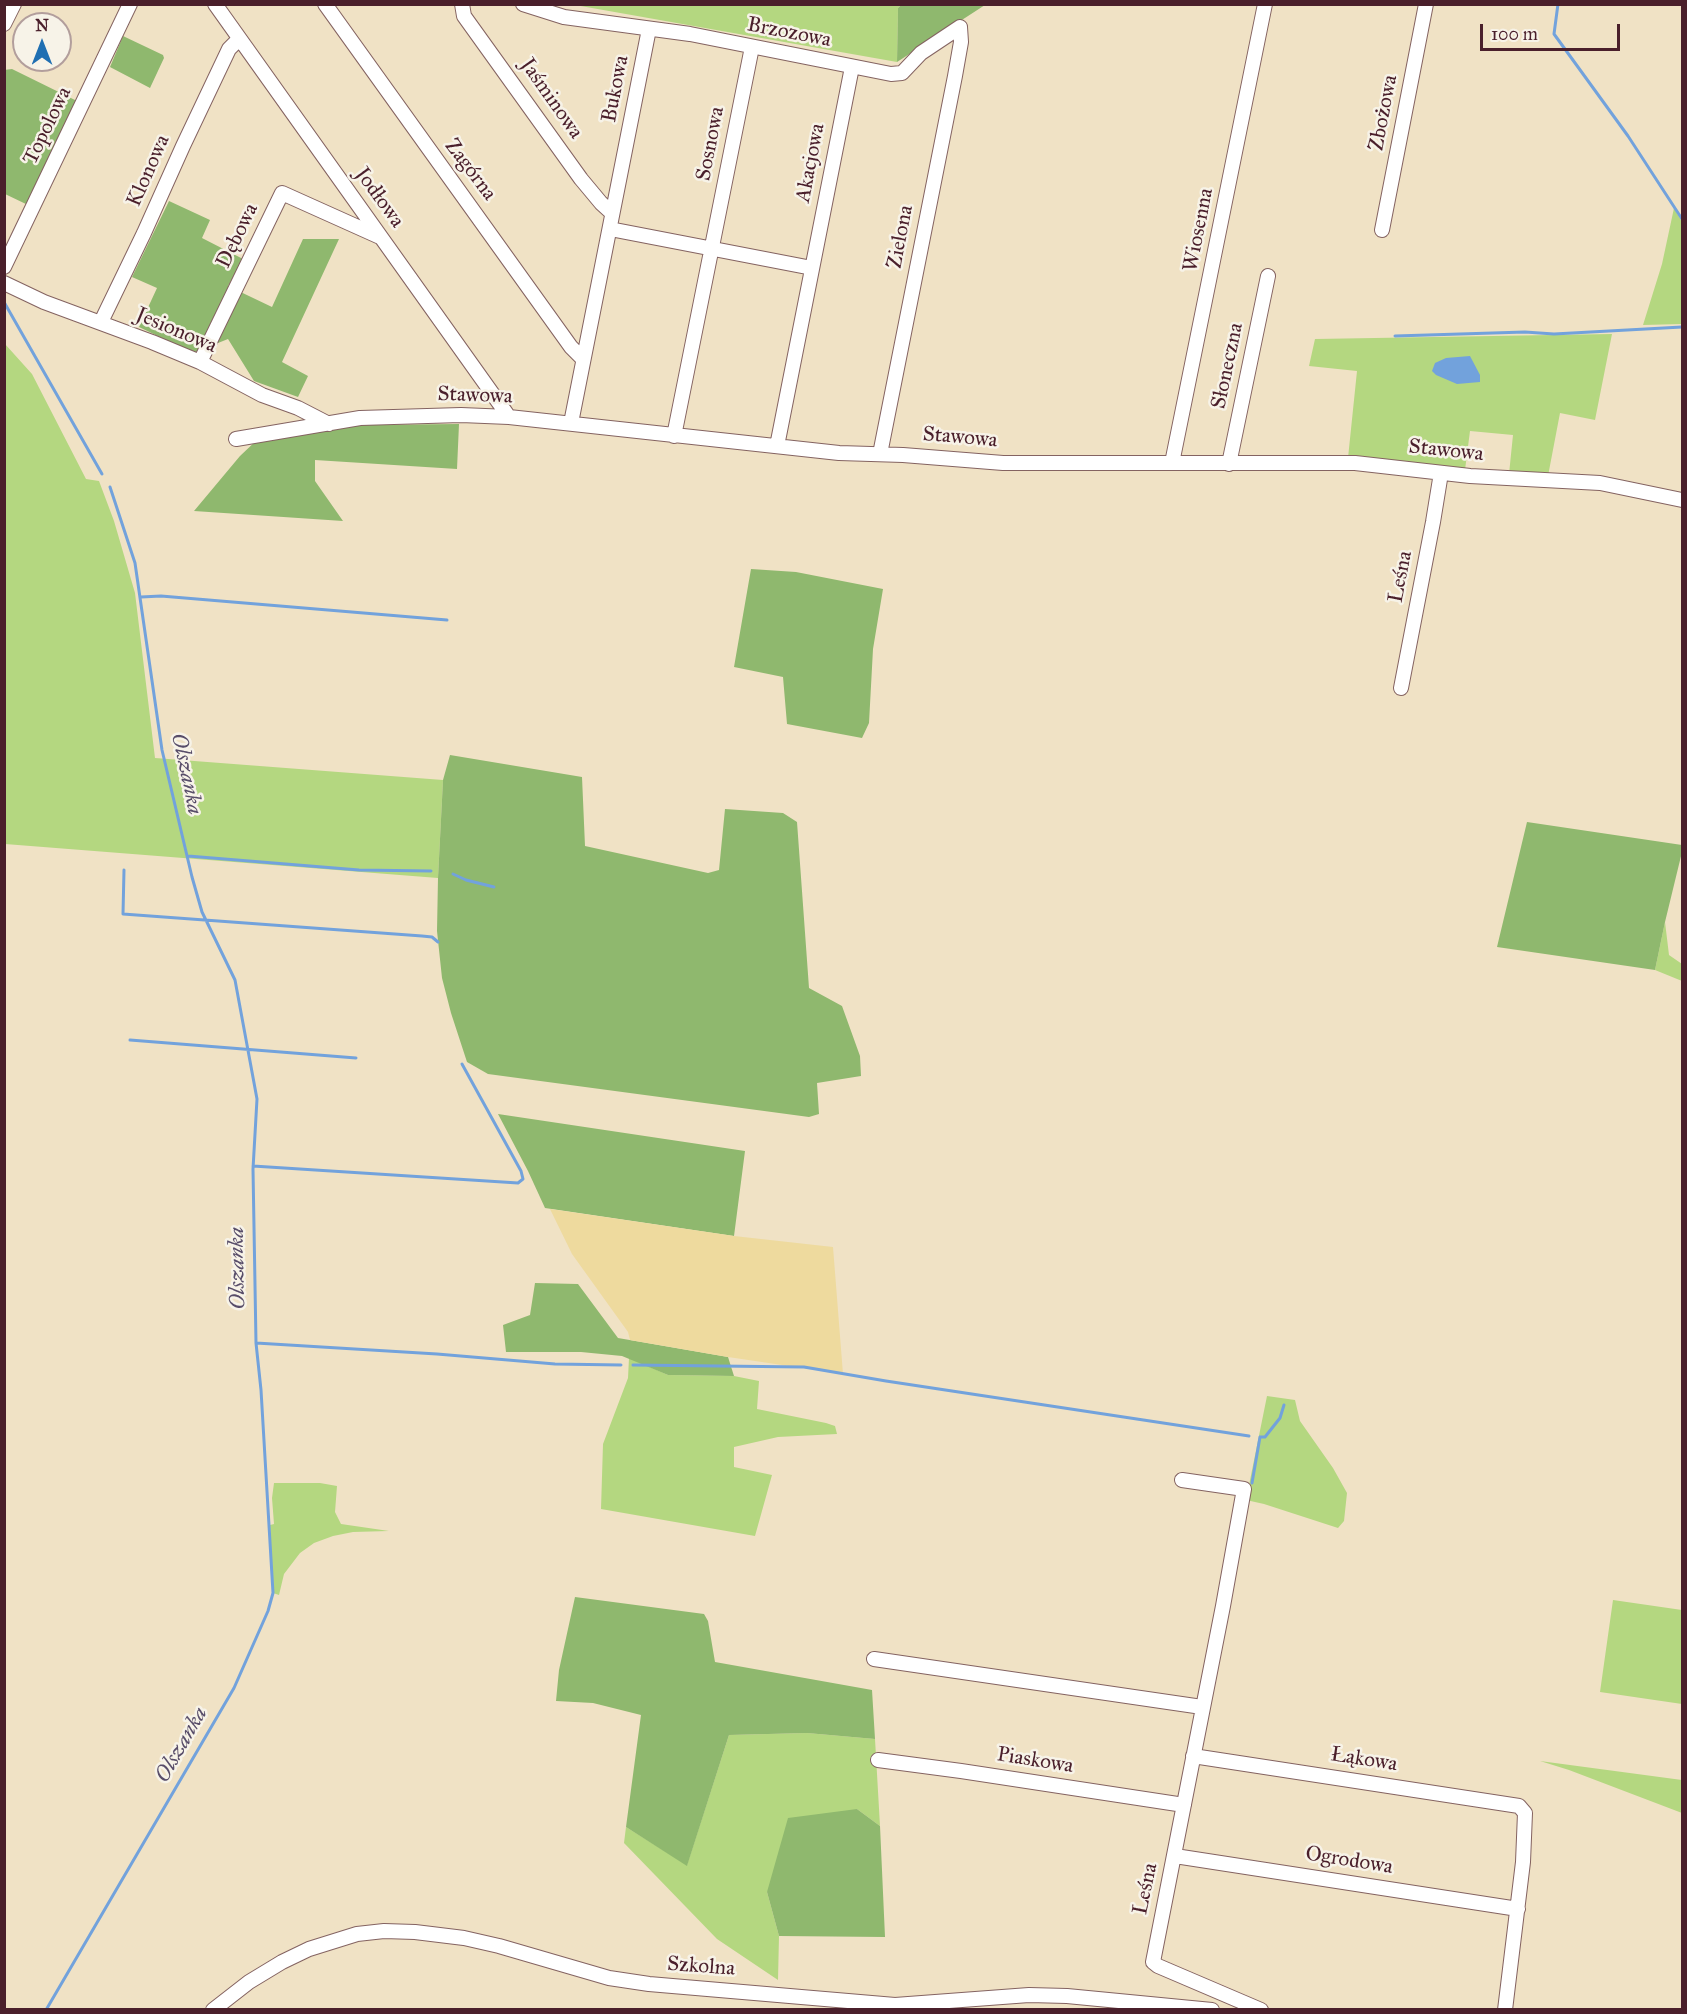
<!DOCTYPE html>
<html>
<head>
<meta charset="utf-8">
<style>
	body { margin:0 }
	#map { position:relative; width:1687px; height:2014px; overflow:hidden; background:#f0e2c5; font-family:"IM FELL Great Primer",serif }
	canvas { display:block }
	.frame { position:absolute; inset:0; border:6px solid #4a1f2b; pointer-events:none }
	.north { position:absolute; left:12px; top:12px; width:60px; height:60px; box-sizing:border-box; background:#f7f3e8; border:2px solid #b29e9c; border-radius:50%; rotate:0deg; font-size:16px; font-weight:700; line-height:24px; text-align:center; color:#4a1f2b }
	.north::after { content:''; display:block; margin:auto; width:21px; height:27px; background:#1f6fb2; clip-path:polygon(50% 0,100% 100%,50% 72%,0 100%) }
	.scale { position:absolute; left:1480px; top:24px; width:140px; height:27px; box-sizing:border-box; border:3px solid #4a1f2b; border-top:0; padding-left:8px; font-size:18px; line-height:21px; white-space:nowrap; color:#4a1f2b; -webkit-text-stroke:4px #f7f3e8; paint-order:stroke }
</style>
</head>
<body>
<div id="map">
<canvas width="1687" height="2014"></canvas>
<div class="frame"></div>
<div class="north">N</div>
<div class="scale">100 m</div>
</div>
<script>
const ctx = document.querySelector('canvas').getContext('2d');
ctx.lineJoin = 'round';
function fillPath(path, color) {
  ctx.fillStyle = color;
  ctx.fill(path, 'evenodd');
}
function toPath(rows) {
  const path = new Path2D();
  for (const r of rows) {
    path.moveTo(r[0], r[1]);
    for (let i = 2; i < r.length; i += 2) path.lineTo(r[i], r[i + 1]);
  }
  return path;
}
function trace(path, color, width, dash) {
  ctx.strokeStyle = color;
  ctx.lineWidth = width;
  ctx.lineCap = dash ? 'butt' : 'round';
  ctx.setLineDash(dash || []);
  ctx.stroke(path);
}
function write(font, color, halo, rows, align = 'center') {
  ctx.font = font + ' "IM FELL Great Primer",serif';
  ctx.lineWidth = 5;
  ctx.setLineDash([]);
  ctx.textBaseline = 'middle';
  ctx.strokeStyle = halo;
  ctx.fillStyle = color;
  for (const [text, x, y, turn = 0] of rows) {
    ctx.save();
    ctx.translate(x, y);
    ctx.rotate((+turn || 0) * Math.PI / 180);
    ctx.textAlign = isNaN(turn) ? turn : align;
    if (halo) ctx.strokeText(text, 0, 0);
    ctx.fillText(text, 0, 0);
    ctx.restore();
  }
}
fillPath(toPath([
	[575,5,901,5,898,8,897,62],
	[1674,208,1682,222,1682,324,1643,325,1662,264],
	[1612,334,1595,420,1560,413,1548,476,1509,474,1513,435,1470,431,1465,470,1348,458,1357,371,1309,366,1315,339],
	[5,344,32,374,86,479,99,481,114,521,135,593,155,758,443,780,438,878,5,844],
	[1665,922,1669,955,1682,964,1682,981,1655,970],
	[629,1358,668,1375,734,1376,759,1381,757,1409,826,1423,835,1426,837,1434,778,1437,734,1447,734,1467,772,1475,755,1536,601,1509,603,1444,628,1378],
	[1267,1396,1295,1400,1300,1421,1333,1468,1347,1493,1344,1521,1338,1528,1264,1504,1246,1500],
	[274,1483,320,1483,337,1486,335,1512,341,1524,389,1531,353,1532,333,1536,314,1543,300,1553,284,1574,279,1595,273,1593,270,1525,274,1524,272,1498],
	[1613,1600,1682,1610,1682,1704,1600,1692],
	[807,1733,875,1739,880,1826,857,1809,767,1892,779,1936,778,1980,717,1939,624,1843,626,1827,687,1865,729,1735],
	[1540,1761,1682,1780,1682,1813,1569,1770]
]), '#b4d780');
fillPath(toPath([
	[901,5,985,5,897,62,898,8],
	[123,36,163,55,164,58,150,88,110,67],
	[12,69,77,101,28,205,5,194,4,70],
	[169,201,210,220,202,238,243,259,228,286,272,307,303,239,339,239,282,362,308,376,298,397,254,381,228,339,193,353,139,327,157,288,132,277],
	[459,424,457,469,315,460,315,481,343,521,194,511,240,456,259,438,361,425],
	[751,569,796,572,883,589,873,649,869,723,862,738,787,724,783,677,734,667],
	[450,755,582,777,585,846,708,873,719,870,725,809,783,813,797,822,809,988,842,1006,860,1056,861,1076,817,1083,819,1114,809,1117,488,1074,467,1062,451,1013,442,978,437,931,438,878,443,780],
	[1527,822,1682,845,1682,852,1665,922,1655,970,1497,947],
	[498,1114,745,1151,734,1236,545,1208,528,1171],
	[535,1283,578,1284,618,1338,728,1357,734,1376,668,1375,622,1356,581,1352,506,1352,503,1325,530,1315],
	[575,1597,704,1614,708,1621,715,1662,872,1690,875,1739,807,1733,729,1735,687,1866,626,1827,641,1715,593,1703,556,1701,559,1670],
	[857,1809,880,1826,885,1937,779,1936,767,1892,788,1818]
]), '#8fb86e');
fillPath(toPath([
	[550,1209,734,1236,833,1247,843,1374,728,1357,630,1340,628,1332,572,1254]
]), '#eeda9e');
fillPath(toPath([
	[1470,356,1480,375,1480,382,1457,384,1436,375,1432,371,1435,363,1446,358]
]), '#72a2dc');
trace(toPath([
	[1558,4,1554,34,1628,136,1682,219],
	[4,302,102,474],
	[1395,336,1525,332,1554,334,1682,327],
	[141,597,161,596,447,620],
	[188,856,359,870,431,871],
	[124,870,123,914,422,936,432,937,438,942],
	[453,874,466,880,494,887],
	[130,1040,356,1058],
	[253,1166,518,1183,523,1179,521,1171,462,1064],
	[256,1343,437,1354,555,1364,621,1365],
	[633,1365,804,1367,886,1381,1249,1436],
	[1260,1437,1265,1437,1280,1418,1284,1405],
	[1252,1483,1260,1437],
	[46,2010,234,1688,268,1611,273,1593,261,1390,256,1343,253,1169,257,1099,235,980,202,912,192,877,162,750,135,563,110,487]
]), '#72a2dc', 3);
const minor = toPath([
	[215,4,509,417],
	[325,4,571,347,583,359],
	[462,4,464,16,581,179,601,203,612,213],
	[523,4,564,17,690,34,891,74,902,73,921,53,960,27],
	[4,24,14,4],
	[610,229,812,268],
	[1382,230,1426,4],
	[4,267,130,4],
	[4,283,44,302,152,342,200,362,262,395,298,408,329,424],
	[101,322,144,233,183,146,229,49,239,39],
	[200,362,282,193,380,237],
	[571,423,649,29],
	[674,436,752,47],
	[236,439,360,418,461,415,509,417,839,453,903,455,1003,463,1355,463,1470,476,1600,483,1682,500],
	[777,446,852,67],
	[880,454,955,76,961,42,960,27],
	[1172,463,1265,4],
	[1229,464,1268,276],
	[1401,688,1433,522,1441,473],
	[1182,1480,1244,1489,1223,1606,1153,1962,1158,1966,1261,2010],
	[874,1659,1202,1707],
	[1193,1756,1519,1806,1525,1813,1523,1862,1505,2010],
	[878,1760,961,1771,1184,1805],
	[1175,1856,1518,1909],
	[213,2010,249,1982,282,1962,309,1949,357,1934,384,1931,415,1932,464,1938,499,1946,609,1978,649,1984,895,2005,1029,1995,1067,1996,1212,2010]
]);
trace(minor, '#846361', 16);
trace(minor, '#fff', 14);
write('21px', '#4a1f2b', '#f7f3e8', [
	["Brzozowa",789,33,11],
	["Bukowa",616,89,-79],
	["Jaśminowa",551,99,55],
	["Zbożowa",1384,113,-79],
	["Topolowa",48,126,-64],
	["Sosnowa",711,144,-79],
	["Akacjowa",811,163,-79],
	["Zagórna",470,170,53],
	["Klonowa",149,171,-66],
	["Jodłowa",379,198,54],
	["Wiosenna",1199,230,-79],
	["Dębowa",238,236,-64],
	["Zielona",901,237,-79],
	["Jesionowa",176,331,23],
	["Słoneczna",1228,366,-78],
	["Stawowa",475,396,2],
	["Stawowa",960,438,5],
	["Stawowa",1446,451,6],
	["Leśna",1401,577,-79],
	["Łąkowa",1364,1760,9],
	["Piaskowa",1035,1761,9],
	["Ogrodowa",1349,1861,9],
	["Leśna",1146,1889,-78],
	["Szkolna",701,1967,4]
]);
write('italic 22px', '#584d69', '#f7f3e8', [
	["Olszanka",186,774,78],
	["Olszanka",238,1268,-91],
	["Olszanka",182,1745,-60]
]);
</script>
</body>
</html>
